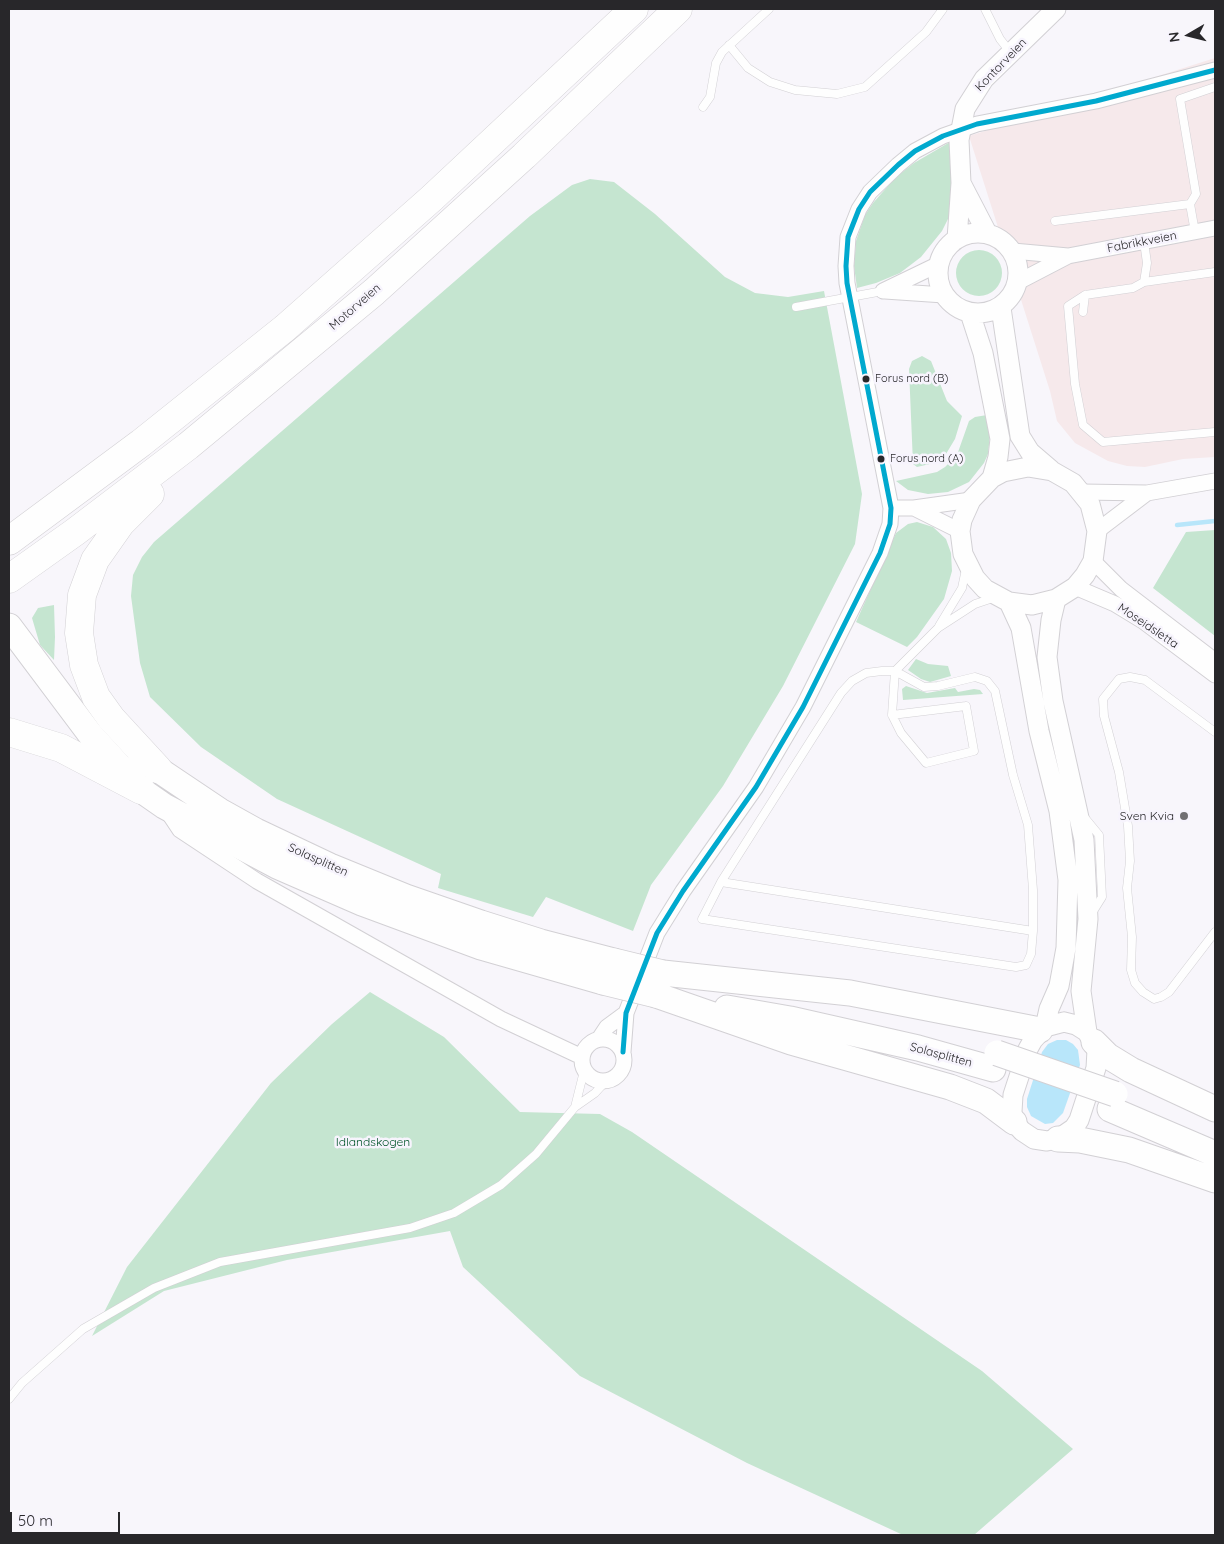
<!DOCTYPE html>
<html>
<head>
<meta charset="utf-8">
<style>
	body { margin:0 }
	#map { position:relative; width:1224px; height:1544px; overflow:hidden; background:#f8f6fb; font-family:Quicksand,sans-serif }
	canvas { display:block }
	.frame { position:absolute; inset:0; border:10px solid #28272a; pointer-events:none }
	.north { position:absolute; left:1164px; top:10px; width:50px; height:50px; -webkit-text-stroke:4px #f7f4fd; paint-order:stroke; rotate:262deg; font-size:14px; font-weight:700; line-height:20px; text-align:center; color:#28272a }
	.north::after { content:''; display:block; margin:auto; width:18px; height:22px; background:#28272a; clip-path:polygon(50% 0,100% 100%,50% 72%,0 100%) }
	.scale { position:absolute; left:10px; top:1512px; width:110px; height:22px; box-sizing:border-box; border:2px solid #28272a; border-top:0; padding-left:6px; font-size:15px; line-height:18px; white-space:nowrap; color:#28272a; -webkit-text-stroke:4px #f7f4fd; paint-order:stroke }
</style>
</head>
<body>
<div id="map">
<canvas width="1224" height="1544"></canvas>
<div class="frame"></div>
<div class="north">N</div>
<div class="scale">50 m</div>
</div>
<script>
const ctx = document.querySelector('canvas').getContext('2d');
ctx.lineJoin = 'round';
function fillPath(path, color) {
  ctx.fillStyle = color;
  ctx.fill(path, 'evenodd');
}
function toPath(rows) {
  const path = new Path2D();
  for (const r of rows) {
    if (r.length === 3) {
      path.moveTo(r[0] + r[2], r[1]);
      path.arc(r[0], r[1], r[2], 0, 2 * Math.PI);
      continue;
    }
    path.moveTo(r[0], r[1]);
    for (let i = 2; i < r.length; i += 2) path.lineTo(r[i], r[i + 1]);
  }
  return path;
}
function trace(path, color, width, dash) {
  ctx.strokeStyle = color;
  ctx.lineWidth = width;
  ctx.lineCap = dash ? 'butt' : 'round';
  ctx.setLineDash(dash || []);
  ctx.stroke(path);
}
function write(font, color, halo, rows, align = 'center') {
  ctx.font = font + ' Quicksand,sans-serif';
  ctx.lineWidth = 5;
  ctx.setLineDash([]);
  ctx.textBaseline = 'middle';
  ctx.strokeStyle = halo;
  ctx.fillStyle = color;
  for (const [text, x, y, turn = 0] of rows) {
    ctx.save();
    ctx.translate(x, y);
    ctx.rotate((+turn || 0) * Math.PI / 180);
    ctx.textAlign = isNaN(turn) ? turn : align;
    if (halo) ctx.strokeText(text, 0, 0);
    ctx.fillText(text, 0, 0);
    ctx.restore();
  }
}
fillPath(toPath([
	[1215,58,1215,457,1183,459,1145,467,1127,466,1108,461,1075,443,1057,421,1050,391,969,136]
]), '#f6e9eb');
fillPath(toPath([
	[950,142,953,184,951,213,942,231,921,257,900,273,876,283,857,288,854,266,856,241,865,215,873,203,896,177,914,163],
	[590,179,614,182,655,214,725,277,755,293,788,297,824,291,862,494,855,544,783,686,723,786,651,885,633,931,546,897,533,917,438,888,441,874,277,799,201,747,150,697,140,663,131,596,133,575,142,557,154,542,530,216,572,185],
	[979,273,23],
	[922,356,931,361,947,401,962,416,955,439,946,454,934,463,917,467,913,464,909,369,912,361],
	[987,415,990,435,988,454,984,463,969,482,948,492,928,494,908,490,896,481,937,472,945,467,957,455,969,421,975,417],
	[917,522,933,527,946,539,951,553,952,571,944,599,917,637,907,647,856,622,896,533,908,524],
	[1215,530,1215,636,1153,588,1186,532],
	[54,605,55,637,54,660,40,645,32,618,38,608],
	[916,659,928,664,948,666,951,676,930,682,921,679,908,670],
	[906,686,927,693,955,688,958,692,974,689,980,690,983,694,903,700,902,689],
	[370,992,444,1037,520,1112,600,1114,632,1132,982,1371,1073,1449,974,1535,903,1535,747,1463,580,1376,463,1267,450,1231,287,1260,164,1291,92,1336,127,1267,271,1083,332,1024]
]), '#c5e5d0');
fillPath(toPath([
	[1057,1040,1066,1040,1073,1044,1078,1050,1080,1065,1063,1113,1053,1123,1045,1124,1031,1116,1027,1107,1027,1099,1042,1052,1048,1044]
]), '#b8e6fa');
trace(toPath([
	[1177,525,1215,521]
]), '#b8e6fa', 4.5);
const service = toPath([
	[985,9,1000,39,1011,53],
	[729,45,748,68,770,82,795,90,837,94,865,87,926,32,943,9],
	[703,107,710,97,716,63,722,52,769,9],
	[1190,204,1195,232],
	[1055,221,1190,204,1196,194,1180,99,1215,87],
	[1144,282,1215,272],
	[1085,295,1068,306,1075,384,1083,425,1103,442,1215,432],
	[796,307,883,291],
	[1083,312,1085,295,1133,288,1144,282,1147,263,1144,242],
	[939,626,962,588,966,569],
	[882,671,895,671,924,687,938,686,975,677,987,681,995,691,1013,775,1028,825,1033,890,1033,931,1031,954,1026,965,1016,967,702,919,721,882,841,693,852,681,866,673,882,671],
	[966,706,974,751,926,763,901,733,892,715,966,706],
	[892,715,895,671,938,628,975,604,996,597],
	[1215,732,1145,680,1130,677,1119,679,1103,699,1104,716,1119,772,1128,826,1130,861,1127,888,1132,937,1131,970,1135,983,1143,992,1154,999,1161,997,1169,992,1215,932],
	[1085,818,1099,835,1102,897,1092,913],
	[721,882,1033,931],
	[575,1107,584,1071],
	[9,1399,22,1383,83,1329,154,1288,220,1262,410,1228,454,1213,501,1185,536,1154,575,1107,595,1093,605,1082]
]);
const minor = toPath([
	[1013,251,1068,256,1215,228],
	[1018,282,1068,256],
	[883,291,939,264],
	[885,291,944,295],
	[1082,492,1147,493,1215,481],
	[891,508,914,508,971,500],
	[914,508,960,531],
	[1097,531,1147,493],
	[1093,561,1121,589,1215,661],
	[1075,587,1115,604,1143,621,1215,675],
	[168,812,180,830,257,881,501,1019,582,1057],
	[603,1060,21],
	[599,1039,607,1027,626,1013],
	[623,1052,626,1013,657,933,683,891,756,787,803,707,880,553,890,524,891,508,847,283,846,266,848,237,859,209,870,192,898,165,915,151,943,136,977,124,1096,101,1215,70]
]);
const tertiary = toPath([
	[961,183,987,233],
	[978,273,40],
	[957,239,961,183,959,140,965,109,984,79,1056,9],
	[1001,308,1020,436,1030,452,1051,470],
	[970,313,983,353,1000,439,998,457,992,478],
	[1056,599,1051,620,1047,657,1053,701,1084,840,1088,919,1081,991,1087,1032],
	[1009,602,1032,605,1056,599,1075,587,1085,575,1093,561,1097,531,1090,504,1073,483,1052,471,1028,467,1003,472,992,478,971,500,962,520,960,531,963,554,975,578,985,589,1009,602,1021,628,1039,731,1059,811,1068,880,1066,948,1059,986,1049,1009,1045,1027],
	[1064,1022,1076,1025,1087,1032,1097,1050,1096,1068,1079,1120,1074,1128,1058,1139,1047,1141,1034,1139,1022,1131,1014,1122,1012,1112,1013,1095,1028,1049,1033,1040,1045,1027,1064,1022]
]);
const trunk = toPath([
	[9,626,90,734,141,790,164,806,277,866,362,903,481,947,603,982],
	[141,758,220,811,256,831,330,866,406,897,481,923,541,942,614,961],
	[663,973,850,993,1040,1030],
	[656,995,791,1042,950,1087,986,1101,1014,1122],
	[727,1008,790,1019,918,1048,993,1069],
	[1094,1042,1108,1056,1131,1070,1215,1109],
	[1110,1109,1215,1154],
	[1058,1139,1080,1140,1129,1150,1215,1180]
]);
const motorway = toPath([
	[150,494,121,523,95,560,82,595,79,633,84,665,96,697,111,718,158,769],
	[9,541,141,443,285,328,432,198,634,9],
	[9,579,75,532,188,446,374,292,524,156,678,9],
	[9,732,61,748,141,790]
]);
trace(service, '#d2d0d4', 9);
trace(minor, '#d2d0d4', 17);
trace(tertiary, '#d2d0d4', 21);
trace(trunk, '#d2d0d4', 27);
trace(motorway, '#d2d0d4', 29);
trace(service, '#fefefe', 8);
trace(minor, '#fefefe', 15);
trace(tertiary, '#fefefe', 19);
trace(trunk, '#fefefe', 25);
trace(motorway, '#fefefe', 28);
const trunkBridge = toPath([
	[614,961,663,973],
	[603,982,656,995],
	[997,1053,1115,1094]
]);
trace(trunkBridge, '#d2d0d4', 27, []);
trace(trunkBridge, '#fefefe', 25);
trace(toPath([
	[623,1052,626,1013,657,933,683,891,756,787,803,707,880,553,890,524,891,508,847,283,846,266,848,237,859,209,870,192,898,165,915,151,943,136,977,124,1096,101,1215,70]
]), '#00a9ce', 5);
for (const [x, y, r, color] of [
	[866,379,4.5,"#28272a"],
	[881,459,4.5,"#28272a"],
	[1184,816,5,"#716f73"]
]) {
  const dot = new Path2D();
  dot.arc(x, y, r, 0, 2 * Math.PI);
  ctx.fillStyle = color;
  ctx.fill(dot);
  trace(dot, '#f7f4fd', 2);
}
write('11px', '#28272a', '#f7f4fd', [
	["Forus nord (B)",875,379],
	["Forus nord (A)",890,459]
], 'left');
write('12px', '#28272a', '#f7f4fd', [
	["Kontorveien",1001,65,-46],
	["Fabrikkveien",1142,242,-11],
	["Motorveien",355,307,-41],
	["Moseidsletta",1148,626,34],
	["Solasplitten",318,860,24],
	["Solasplitten",941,1055,15]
]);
write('12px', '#28272a', '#f7f4fd', [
	["Sven Kvia",1174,816]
], 'right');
write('12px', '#015429', '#f7f4fd', [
	["Idlandskogen",373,1142]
]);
</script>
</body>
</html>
